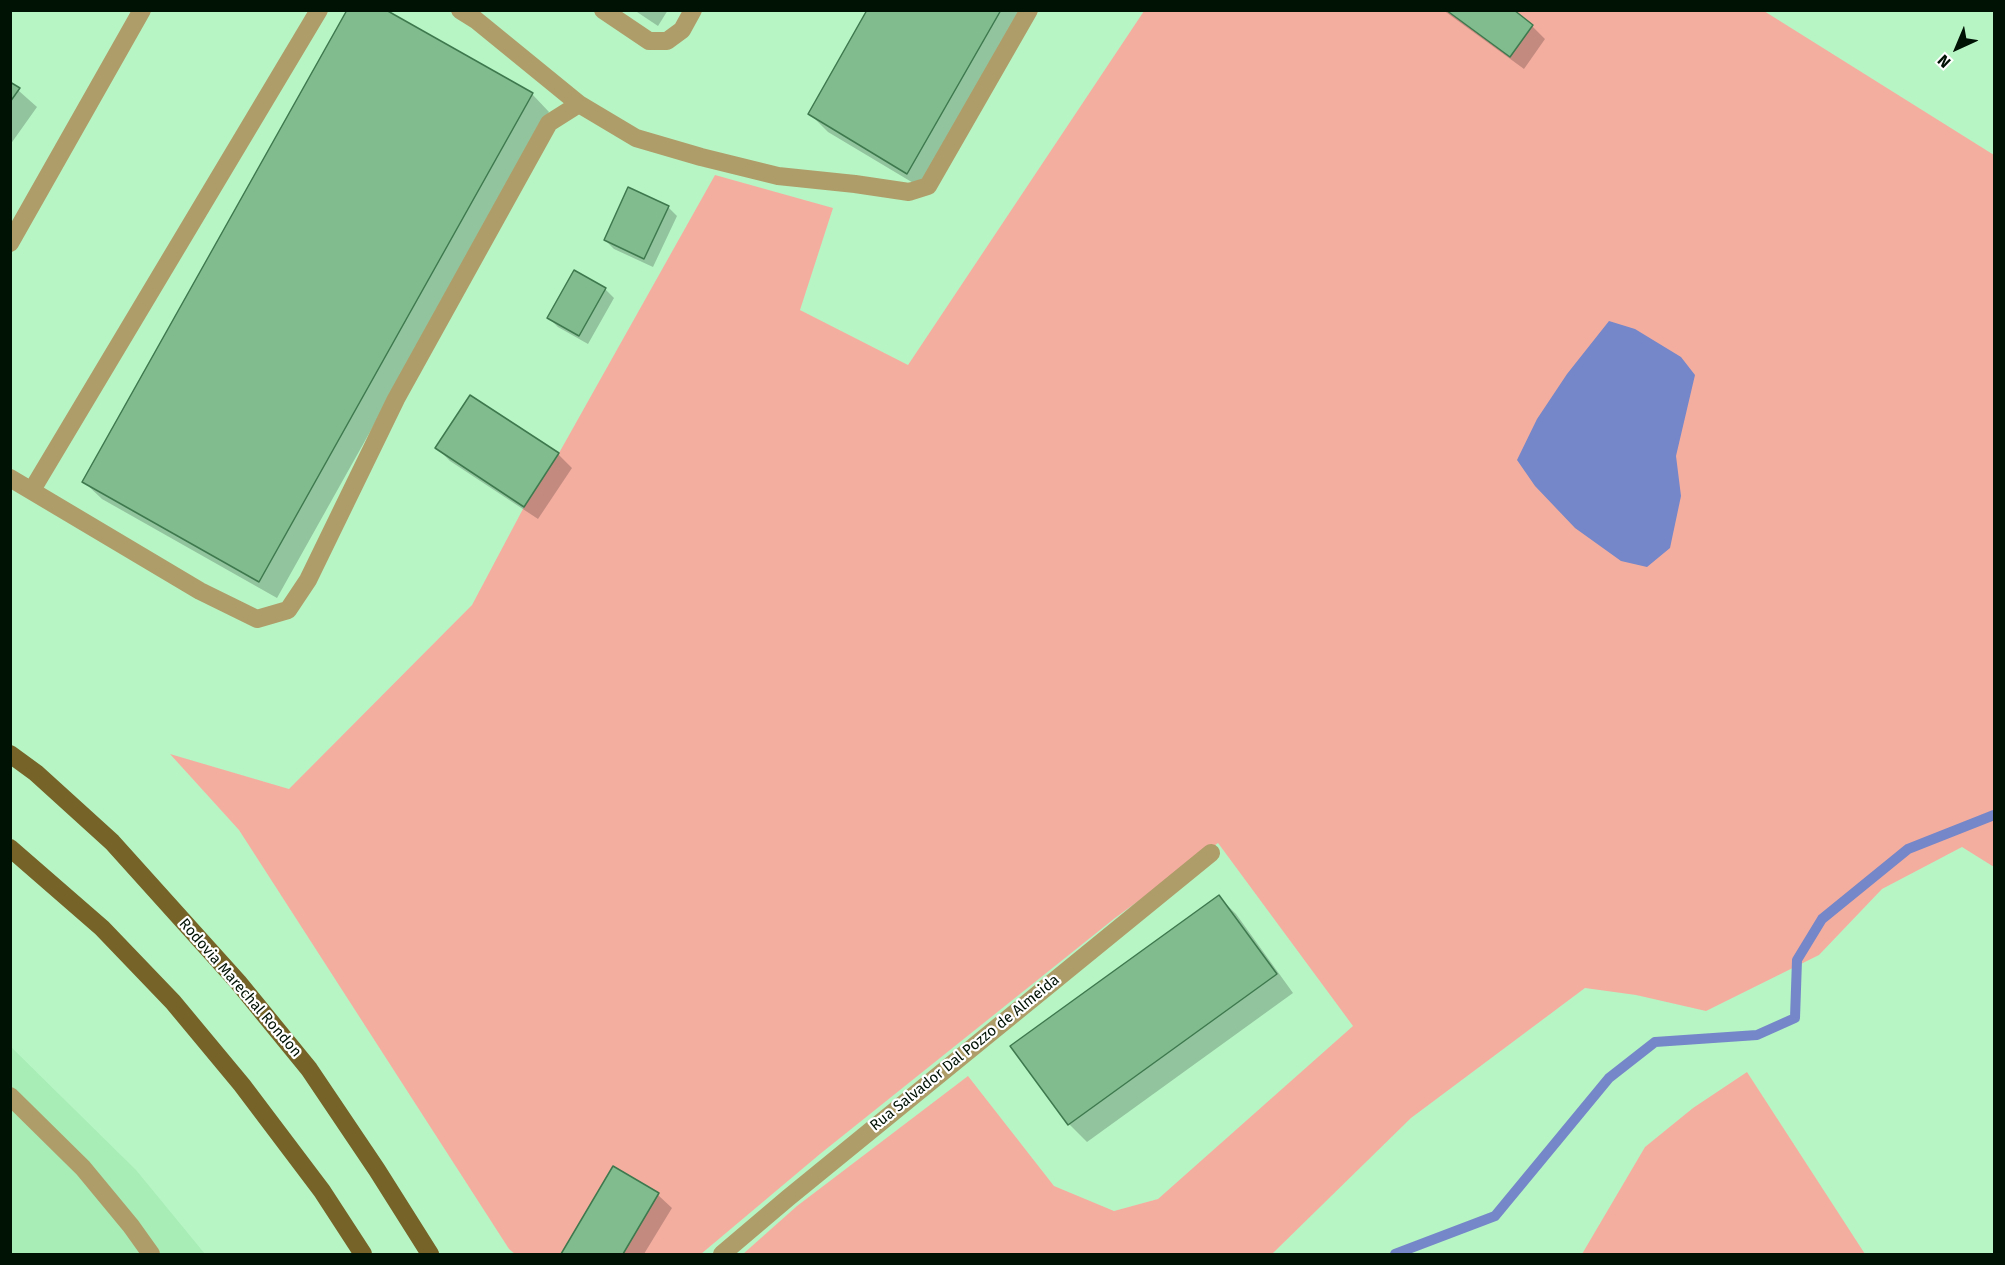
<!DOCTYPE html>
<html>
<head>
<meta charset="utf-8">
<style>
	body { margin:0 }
	#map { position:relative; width:2005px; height:1265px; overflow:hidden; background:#b7f5c5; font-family:"Fira Sans",sans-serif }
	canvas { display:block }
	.frame { position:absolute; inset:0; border:12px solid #001204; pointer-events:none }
	.north { position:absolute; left:1927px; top:18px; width:60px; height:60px; -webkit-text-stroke:4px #fff; paint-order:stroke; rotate:224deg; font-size:16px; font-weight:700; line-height:24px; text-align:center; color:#001204 }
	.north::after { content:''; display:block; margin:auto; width:21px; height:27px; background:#001204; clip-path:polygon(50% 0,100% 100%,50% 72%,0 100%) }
</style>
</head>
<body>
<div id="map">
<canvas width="2005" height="1265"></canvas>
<div class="frame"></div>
<div class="north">N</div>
</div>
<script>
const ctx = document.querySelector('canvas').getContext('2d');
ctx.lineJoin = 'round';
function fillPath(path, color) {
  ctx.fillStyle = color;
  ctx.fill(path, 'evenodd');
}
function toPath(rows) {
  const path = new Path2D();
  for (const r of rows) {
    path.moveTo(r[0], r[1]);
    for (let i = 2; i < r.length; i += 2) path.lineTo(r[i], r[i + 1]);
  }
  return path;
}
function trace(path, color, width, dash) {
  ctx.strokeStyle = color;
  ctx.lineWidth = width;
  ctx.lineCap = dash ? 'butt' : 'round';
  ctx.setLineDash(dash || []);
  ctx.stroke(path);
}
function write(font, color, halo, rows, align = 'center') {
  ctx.font = font + ' "Fira Sans",sans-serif';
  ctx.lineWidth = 4.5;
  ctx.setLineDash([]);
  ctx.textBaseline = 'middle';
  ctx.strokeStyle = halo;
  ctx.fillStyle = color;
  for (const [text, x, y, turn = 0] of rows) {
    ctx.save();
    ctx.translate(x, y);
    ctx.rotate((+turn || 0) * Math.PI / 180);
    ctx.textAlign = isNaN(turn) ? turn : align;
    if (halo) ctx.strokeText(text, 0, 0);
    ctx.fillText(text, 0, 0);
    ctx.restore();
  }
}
fillPath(toPath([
	[10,1046,136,1170,205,1254,11,1254]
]), '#a8ecb6');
fillPath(toPath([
	[1144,11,1764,11,1994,155,1994,867,1962,847,1882,889,1819,955,1706,1011,1636,995,1585,988,1411,1118,1272,1254,743,1254,797,1206,968,1076,1054,1186,1114,1211,1158,1199,1353,1026,1218,843,1115,918,820,1154,701,1254,515,1254,509,1249,239,830,170,754,289,789,472,605,524,507,559,453,715,175,833,208,800,310,908,365],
	[1747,1072,1865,1254,1582,1254,1645,1147,1693,1108]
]), '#f4aea0');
fillPath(toPath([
	[1609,321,1635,329,1681,357,1695,375,1676,456,1681,496,1670,548,1647,567,1621,561,1575,528,1535,486,1517,460,1537,419,1567,374]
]), '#7587c8');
fillPath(toPath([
	[634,10,668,10,658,26],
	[869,10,1029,10,925,190,828,132,810,114],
	[1443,10,1511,10,1532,26,1545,39,1524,69],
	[10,83,37,107,10,145],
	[532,94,549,112,277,598,102,499,84,482],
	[668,207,677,216,653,267,614,249,605,240],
	[605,289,614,298,588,344,558,327,549,318],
	[470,397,558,454,572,468,538,519,450,461,437,448],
	[1219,897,1236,914,1293,993,1087,1142,1069,1124,1013,1046],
	[614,1168,658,1195,672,1208,644,1254,562,1254]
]), '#0003');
trace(toPath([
	[1395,1254,1495,1216,1609,1078,1655,1042,1757,1035,1795,1018,1797,960,1822,919,1908,849,1994,815]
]), '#7587c8', 10);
const building = toPath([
	[347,10,386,10,533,93,259,582,82,482,347,10],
	[867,10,1001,10,907,174,808,114,867,10],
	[1446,10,1514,10,1533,25,1510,57,1446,10],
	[10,82,20,88,10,102,10,82],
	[628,187,669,206,644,259,604,240,628,187],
	[574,270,606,288,579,336,547,318,574,270],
	[470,395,559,453,524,507,435,448,470,395],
	[1219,895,1277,974,1068,1125,1010,1046,1219,895],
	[613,1166,659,1193,623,1254,561,1254,613,1166]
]);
fillPath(building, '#80bc8e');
trace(building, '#3e794e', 1.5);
trace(toPath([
	[460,10,476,20,579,104],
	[603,10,649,41,667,41,682,30,693,10],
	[10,478,200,591,257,619,288,610,308,580,396,399,549,123,579,104,636,138,701,157,778,176,855,184,909,192,928,186,1029,10],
	[32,490,319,10],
	[10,1096,83,1168,131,1226,151,1254]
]), '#af9d69', 18);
trace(toPath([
	[722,1254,788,1198,1211,853]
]), '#af9d69', 18);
trace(toPath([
	[10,243,142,10]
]), '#af9d69', 18);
trace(toPath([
	[10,754,36,773,112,842,238,982,309,1069,377,1170,430,1254],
	[10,848,102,928,173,1002,242,1085,322,1191,363,1254]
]), '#766327', 18);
write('15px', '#001204', '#fff', [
	["Rodovia Marechal Rondon",240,988,49],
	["Rua Salvador Dal Pozzo de Almeida",965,1053,-39]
]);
</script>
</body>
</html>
